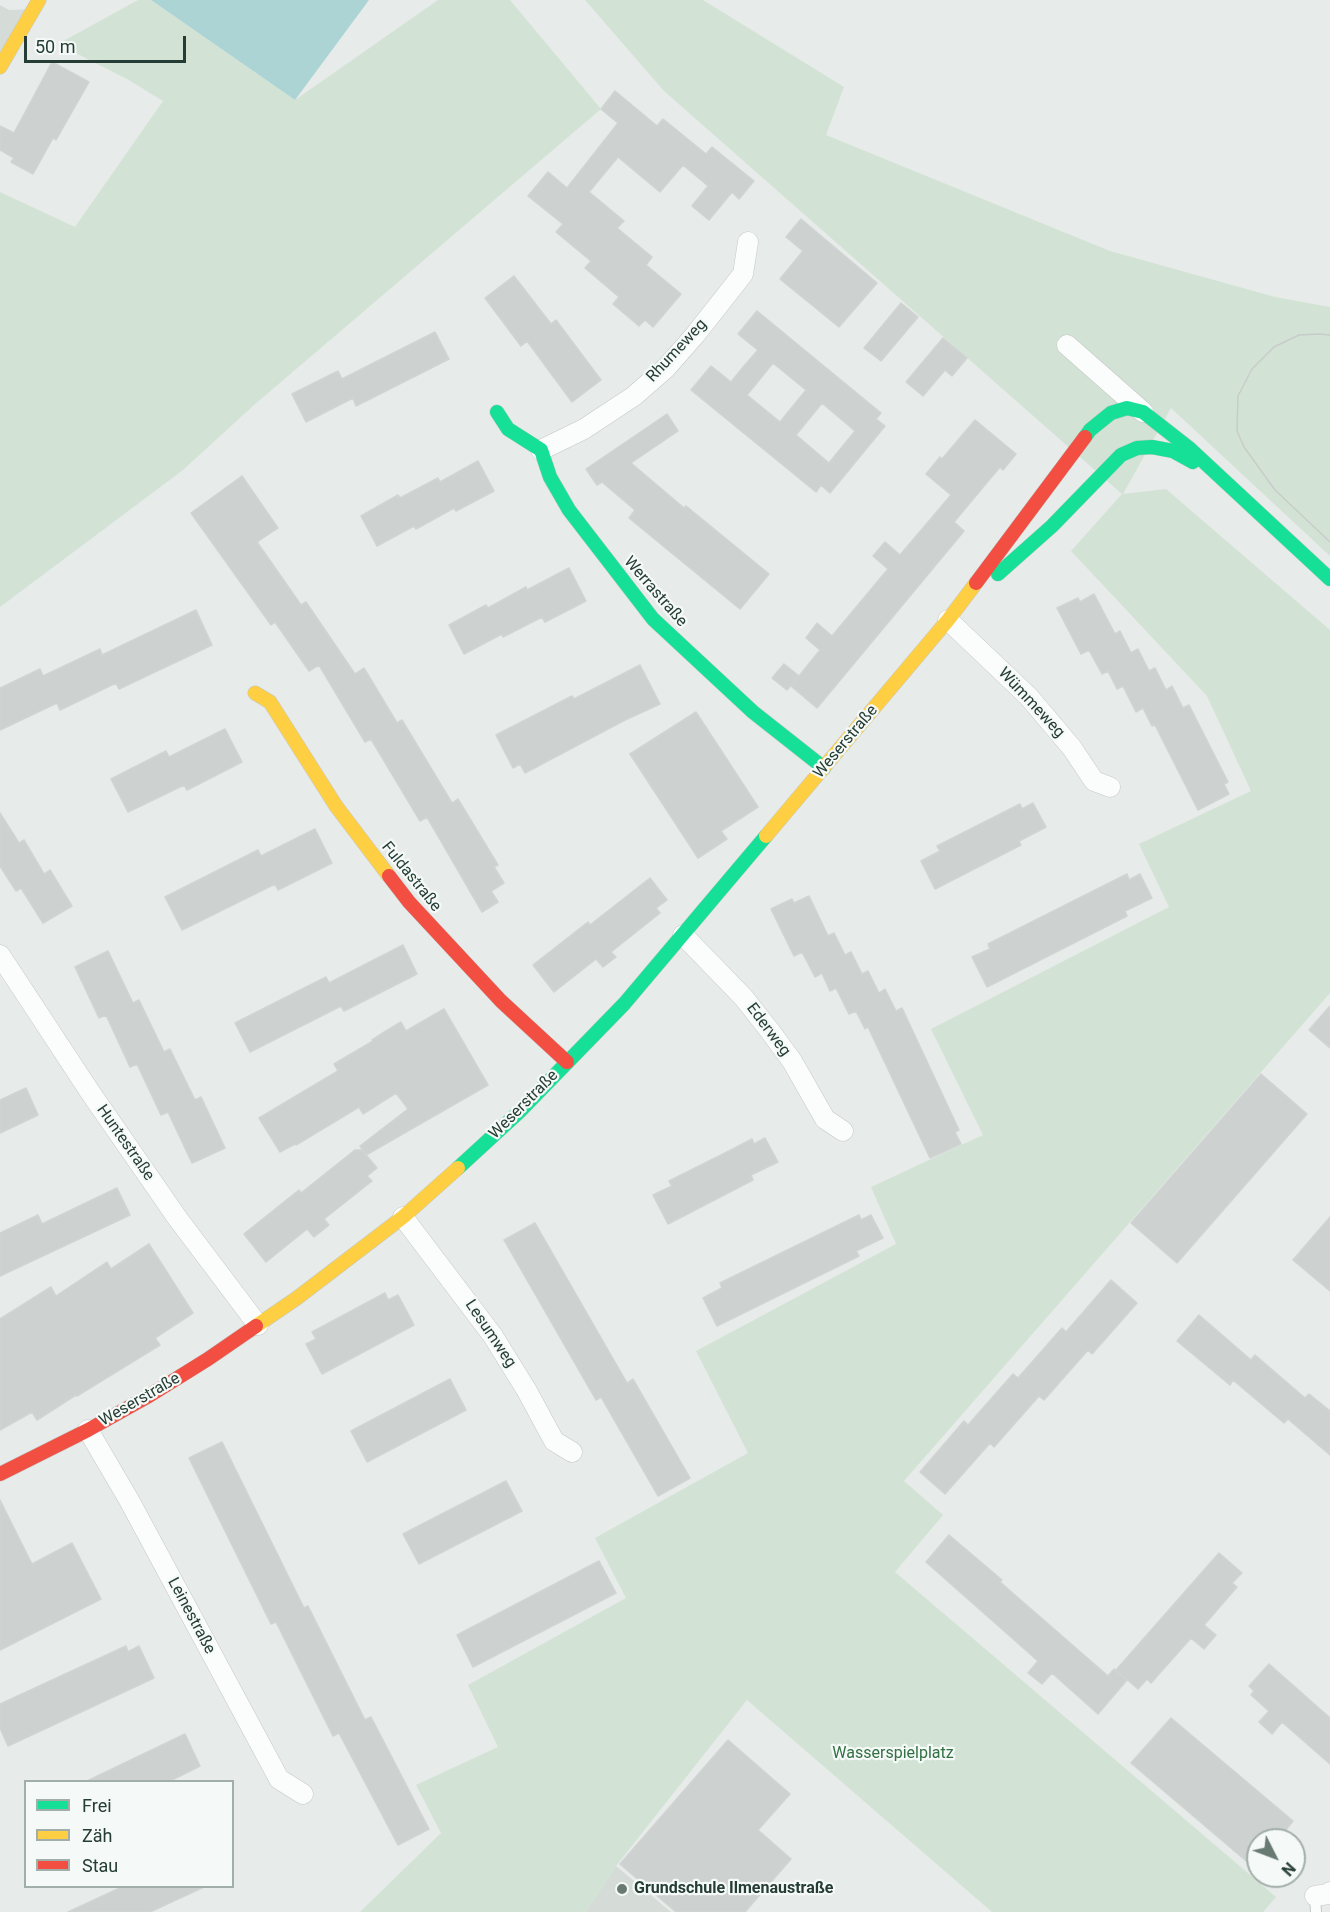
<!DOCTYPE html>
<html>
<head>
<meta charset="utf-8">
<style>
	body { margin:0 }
	#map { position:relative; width:1330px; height:1912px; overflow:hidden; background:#e7ebe9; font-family:Roboto,sans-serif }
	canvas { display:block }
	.legend { position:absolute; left:24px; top:1780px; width:210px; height:108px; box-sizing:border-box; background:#f5f9f7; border:2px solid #a2aea9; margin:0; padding:8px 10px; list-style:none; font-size:18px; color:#253d34 }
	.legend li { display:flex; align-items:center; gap:12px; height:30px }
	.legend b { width:30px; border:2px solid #a2aea9 }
	.north { position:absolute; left:1246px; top:1828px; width:60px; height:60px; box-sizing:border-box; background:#f5f9f7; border:2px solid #a2aea9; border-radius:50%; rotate:132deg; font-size:16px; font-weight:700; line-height:24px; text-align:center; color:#253d34 }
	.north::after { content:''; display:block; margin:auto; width:21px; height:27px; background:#697a73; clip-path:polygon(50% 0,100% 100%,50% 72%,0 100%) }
	.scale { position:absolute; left:24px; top:36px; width:162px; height:27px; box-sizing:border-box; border:3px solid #253d34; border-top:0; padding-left:8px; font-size:18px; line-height:21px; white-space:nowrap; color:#253d34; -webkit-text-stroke:4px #f5f9f7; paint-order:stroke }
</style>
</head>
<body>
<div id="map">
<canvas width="1330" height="1912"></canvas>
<ul class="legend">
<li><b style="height:8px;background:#16e098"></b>Frei</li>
<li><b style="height:8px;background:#ffcf43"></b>Zäh</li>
<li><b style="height:8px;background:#f24e42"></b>Stau</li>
</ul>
<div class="north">N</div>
<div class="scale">50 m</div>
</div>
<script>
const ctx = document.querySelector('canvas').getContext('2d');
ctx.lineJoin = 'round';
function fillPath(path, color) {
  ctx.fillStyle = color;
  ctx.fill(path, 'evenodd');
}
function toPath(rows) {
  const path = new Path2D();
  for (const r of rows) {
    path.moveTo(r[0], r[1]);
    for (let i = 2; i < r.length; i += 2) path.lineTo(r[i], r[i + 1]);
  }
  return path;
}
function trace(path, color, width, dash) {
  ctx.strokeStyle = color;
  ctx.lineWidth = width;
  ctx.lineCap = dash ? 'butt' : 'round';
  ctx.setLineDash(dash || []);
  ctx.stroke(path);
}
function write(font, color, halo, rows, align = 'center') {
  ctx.font = font + ' Roboto,sans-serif';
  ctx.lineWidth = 4.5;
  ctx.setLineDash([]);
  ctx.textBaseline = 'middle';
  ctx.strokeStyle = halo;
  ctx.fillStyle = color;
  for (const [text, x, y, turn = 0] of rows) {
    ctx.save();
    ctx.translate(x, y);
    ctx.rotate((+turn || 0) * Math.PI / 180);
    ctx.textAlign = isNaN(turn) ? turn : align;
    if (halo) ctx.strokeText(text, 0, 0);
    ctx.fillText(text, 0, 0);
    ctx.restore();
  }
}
fillPath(toPath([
	[0,5,9,10,34,9,0,67],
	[616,1866,671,1912,585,1912]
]), '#d5dcd8');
fillPath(toPath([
	[138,0,151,0,295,100,438,0,510,0,601,109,254,405,183,470,0,607,0,192,75,227,163,101,127,79,58,44],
	[585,0,703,0,844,87,826,135,1110,251,1275,297,1330,307,1330,556,1171,408,1123,494,1166,489,1330,630,1330,993,904,1481,943,1515,895,1572,1276,1897,1263,1912,992,1912,747,1700,616,1866,585,1912,360,1912,441,1833,416,1785,498,1747,468,1685,626,1598,595,1538,748,1453,696,1351,896,1244,871,1187,983,1135,931,1029,1169,907,1139,844,1251,791,1207,696,1071,551,1122,494,664,91]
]), '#d2e3d5');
fillPath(toPath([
	[151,0,369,0,295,100]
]), '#acd4d5');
const building = toPath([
	[52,62,89,82,56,140,53,138,33,174,11,162,14,158,0,150,0,126,14,133,52,62],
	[615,91,657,126,663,119,706,154,712,147,754,181,739,199,732,192,709,220,692,206,708,186,683,165,660,192,618,157,589,192,624,221,617,228,652,257,646,265,681,294,653,327,645,320,639,326,613,304,619,297,585,268,591,261,556,232,563,224,528,196,548,172,567,188,618,123,601,109,615,91],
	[801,219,877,283,839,327,780,279,803,251,786,237,801,219],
	[514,276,551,324,556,320,601,380,572,402,527,341,521,346,485,298,514,276],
	[901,303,918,317,881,361,864,348,901,303],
	[757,311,881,413,876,419,885,426,830,493,821,485,816,492,691,390,711,366,731,382,744,366,758,350,738,334,757,311],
	[773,363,806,390,780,422,747,395,773,363],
	[822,403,855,431,829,463,796,435,822,403],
	[435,332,449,359,356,406,353,398,306,422,292,394,338,371,342,379,435,332],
	[943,338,967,358,952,376,945,370,923,396,906,382,943,338],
	[667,414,678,431,631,463,684,508,686,506,769,574,740,609,629,518,635,510,602,482,597,485,586,469,667,414],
	[975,420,1016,454,1003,470,1000,467,954,522,964,531,817,708,791,686,820,650,806,638,817,623,832,636,888,569,873,556,885,542,900,555,951,495,926,474,940,457,942,459,975,420],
	[478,461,494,491,456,511,454,508,416,529,414,526,377,546,361,516,398,495,400,498,438,478,440,482,478,461],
	[242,476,278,528,257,542,301,605,306,602,355,674,364,668,397,723,402,720,452,803,458,799,498,865,494,867,504,883,491,891,498,902,482,912,427,817,420,821,371,739,365,742,319,665,309,671,275,622,271,625,191,513,242,476],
	[569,568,586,601,545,622,542,617,503,637,502,634,464,654,449,625,486,605,488,608,526,587,527,590,569,568],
	[1094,594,1115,634,1120,631,1131,653,1138,649,1149,671,1155,668,1166,690,1172,686,1183,708,1189,705,1228,782,1224,784,1229,794,1198,810,1155,725,1152,726,1143,708,1136,712,1123,686,1117,689,1108,671,1102,674,1089,650,1081,654,1057,608,1078,598,1080,602,1094,594],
	[196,610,212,645,119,689,116,683,60,710,57,703,0,730,0,688,40,669,43,676,100,649,102,655,196,610],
	[784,664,799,676,787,690,772,678,784,664],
	[640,665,660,704,625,720,525,773,520,764,513,768,496,735,572,696,574,699,640,665],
	[696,712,758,807,721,831,727,839,698,858,630,754,696,712],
	[225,729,242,762,187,790,184,785,128,812,111,779,166,751,169,757,225,729],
	[1033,803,1046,827,1019,841,1021,845,935,889,921,861,940,851,937,846,1020,804,1022,809,1033,803],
	[0,813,19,843,24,840,44,874,50,870,72,906,43,923,21,888,16,891,0,866,0,813],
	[315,829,332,863,278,890,275,884,182,930,165,897,258,850,261,856,315,829],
	[1127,874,1129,880,1140,874,1152,898,1125,911,1127,916,987,987,972,957,990,949,988,944,1127,874],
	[650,878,667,900,656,908,660,913,611,952,616,957,603,967,596,959,554,992,533,965,588,922,590,925,650,878],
	[809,896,828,936,834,933,845,955,851,952,862,974,868,971,879,993,885,989,896,1011,902,1008,959,1130,955,1132,961,1144,930,1158,868,1027,865,1029,856,1011,849,1014,836,988,830,991,822,973,815,977,802,952,794,956,771,909,792,899,794,903,809,896],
	[403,945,417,974,344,1011,341,1006,250,1052,235,1023,326,977,329,983,403,945],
	[108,951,133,1003,139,1000,164,1052,170,1049,195,1100,201,1097,225,1148,192,1163,168,1112,161,1115,137,1064,130,1067,106,1015,99,1018,75,967,108,951],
	[1330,1006,1330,1048,1309,1030,1330,1006],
	[444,1009,488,1085,366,1155,360,1146,408,1109,396,1093,363,1114,359,1107,296,1145,295,1144,280,1152,259,1118,338,1071,334,1064,373,1041,372,1040,386,1031,401,1022,406,1031,444,1009],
	[1261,1074,1307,1114,1177,1263,1131,1223,1261,1074],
	[26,1088,38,1115,0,1133,0,1100,26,1088],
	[765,1138,778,1162,751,1175,753,1180,668,1224,653,1195,672,1186,669,1181,731,1150,752,1139,754,1144,765,1138],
	[355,1150,362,1150,377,1168,367,1176,372,1181,324,1219,329,1225,314,1237,307,1229,266,1262,244,1234,299,1190,301,1193,355,1150],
	[117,1188,130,1215,0,1276,0,1233,38,1215,42,1224,117,1188],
	[859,1215,861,1220,871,1215,883,1238,856,1251,859,1256,717,1326,703,1298,722,1288,720,1283,859,1215],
	[1330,1217,1330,1291,1293,1260,1330,1217],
	[535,1223,627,1383,633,1379,690,1478,658,1496,601,1397,596,1400,504,1240,535,1223],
	[149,1244,193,1313,155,1338,160,1345,77,1396,76,1395,37,1420,32,1412,0,1430,0,1319,51,1287,56,1296,107,1262,111,1269,149,1244],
	[1111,1280,1137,1303,1092,1354,1088,1350,1044,1400,1039,1396,994,1447,990,1443,945,1494,920,1472,964,1421,968,1425,1013,1374,1018,1378,1062,1328,1066,1332,1111,1280],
	[385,1293,388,1300,398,1295,414,1325,322,1374,306,1344,316,1339,312,1332,385,1293],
	[1199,1315,1251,1360,1255,1355,1305,1398,1309,1394,1330,1411,1330,1455,1288,1419,1284,1423,1233,1380,1230,1385,1177,1341,1199,1315],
	[450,1379,466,1410,367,1462,351,1431,450,1379],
	[222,1442,304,1608,308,1606,365,1720,371,1717,429,1829,398,1845,339,1733,333,1736,276,1622,271,1624,189,1458,222,1442],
	[506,1481,522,1511,419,1564,403,1534,506,1481],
	[0,1500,32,1564,72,1543,101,1599,0,1650,0,1500],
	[949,1535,1002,1580,1000,1582,1108,1676,1114,1669,1127,1680,1098,1714,1052,1673,1042,1684,1028,1673,1038,1661,926,1562,949,1535],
	[1219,1553,1242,1573,1232,1583,1237,1587,1204,1625,1216,1635,1204,1649,1191,1638,1151,1683,1147,1679,1138,1689,1116,1670,1219,1553],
	[599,1561,616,1593,473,1667,457,1635,599,1561],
	[126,1646,128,1652,139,1646,154,1678,8,1746,0,1728,0,1704,126,1646],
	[1269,1664,1330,1718,1330,1764,1282,1722,1272,1734,1259,1722,1269,1711,1251,1695,1254,1691,1249,1686,1269,1664],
	[1171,1718,1293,1821,1278,1840,1258,1840,1258,1871,1131,1763,1171,1718],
	[185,1734,200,1766,168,1782,85,1782,185,1734],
	[728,1740,790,1794,758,1830,791,1859,745,1912,676,1912,620,1864,728,1740],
	[122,1887,204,1887,150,1912,68,1912,122,1887]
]);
fillPath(building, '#cdd2d0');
trace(building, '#d0d4d2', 1.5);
const lane = toPath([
	[1315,1896,1316,1912]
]);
const street = toPath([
	[1067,345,1143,412],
	[541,450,584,429,634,396,666,368,695,335,743,274,748,242],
	[948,620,1029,697,1072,748,1094,781,1110,787],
	[683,935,744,998,770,1031,792,1061,825,1119,843,1131],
	[0,955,90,1092,178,1219,258,1325],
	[403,1217,493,1336,527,1391,554,1441,572,1452],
	[88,1430,129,1500,279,1779,303,1794],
	[1315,1896,1328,1894,1330,1892]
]);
const fast = toPath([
	[497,412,508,429,541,450,550,477,569,510,653,619,753,712,824,768],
	[1085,437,1090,430,1111,413,1127,408,1143,412,1189,448,1330,579],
	[998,574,1052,526,1121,455,1137,448,1152,447,1173,451,1193,462],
	[458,1168,519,1112,624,1004,766,836]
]);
const slow = toPath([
	[0,67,39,0],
	[255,693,270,702,336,806,389,876],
	[766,836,948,620,976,583],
	[256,1326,297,1298,403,1217,458,1168]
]);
const jam = toPath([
	[976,583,1085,437],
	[389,876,409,902,501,1001,567,1062],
	[0,1474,88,1430,147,1397,208,1359,256,1326]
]);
trace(lane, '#c4c8c6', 12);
trace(street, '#c4c8c6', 21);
trace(fast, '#c2c8c6', 15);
trace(slow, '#c2c8c6', 15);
trace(jam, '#c2c8c6', 15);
trace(lane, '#fbfcfc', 10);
trace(street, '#fbfcfc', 20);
trace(fast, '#16e098', 14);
trace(slow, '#ffcf43', 14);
trace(jam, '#f24e42', 14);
trace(toPath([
	[1330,335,1319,334,1299,335,1274,347,1252,369,1238,396,1237,431,1244,447,1275,490,1330,542]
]), '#c8ccca', 1.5);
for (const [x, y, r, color] of [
	[622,1889,6,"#697a73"]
]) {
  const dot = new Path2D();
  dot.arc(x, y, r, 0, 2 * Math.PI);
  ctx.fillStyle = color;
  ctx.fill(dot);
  trace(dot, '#f5f9f7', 2);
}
write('16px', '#253d34', '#f5f9f7', [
	["Rhumeweg",677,351,-47],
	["Werrastraße",655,592,49],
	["Wümmeweg",1031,703,47],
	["Weserstraße",846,742,-50],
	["Fuldastraße",411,877,51],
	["Ederweg",768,1030,53],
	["Weserstraße",524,1105,-45],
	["Huntestraße",125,1143,55],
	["Lesumweg",490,1334,56],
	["Weserstraße",140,1400,-30],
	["Leinestraße",191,1616,62]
]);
write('16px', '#337044', '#f5f9f7', [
	["Wasserspielplatz",893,1754]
]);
write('bold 16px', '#253d34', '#f5f9f7', [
	["Grundschule Ilmenaustraße",634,1889]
], 'left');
</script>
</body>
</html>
